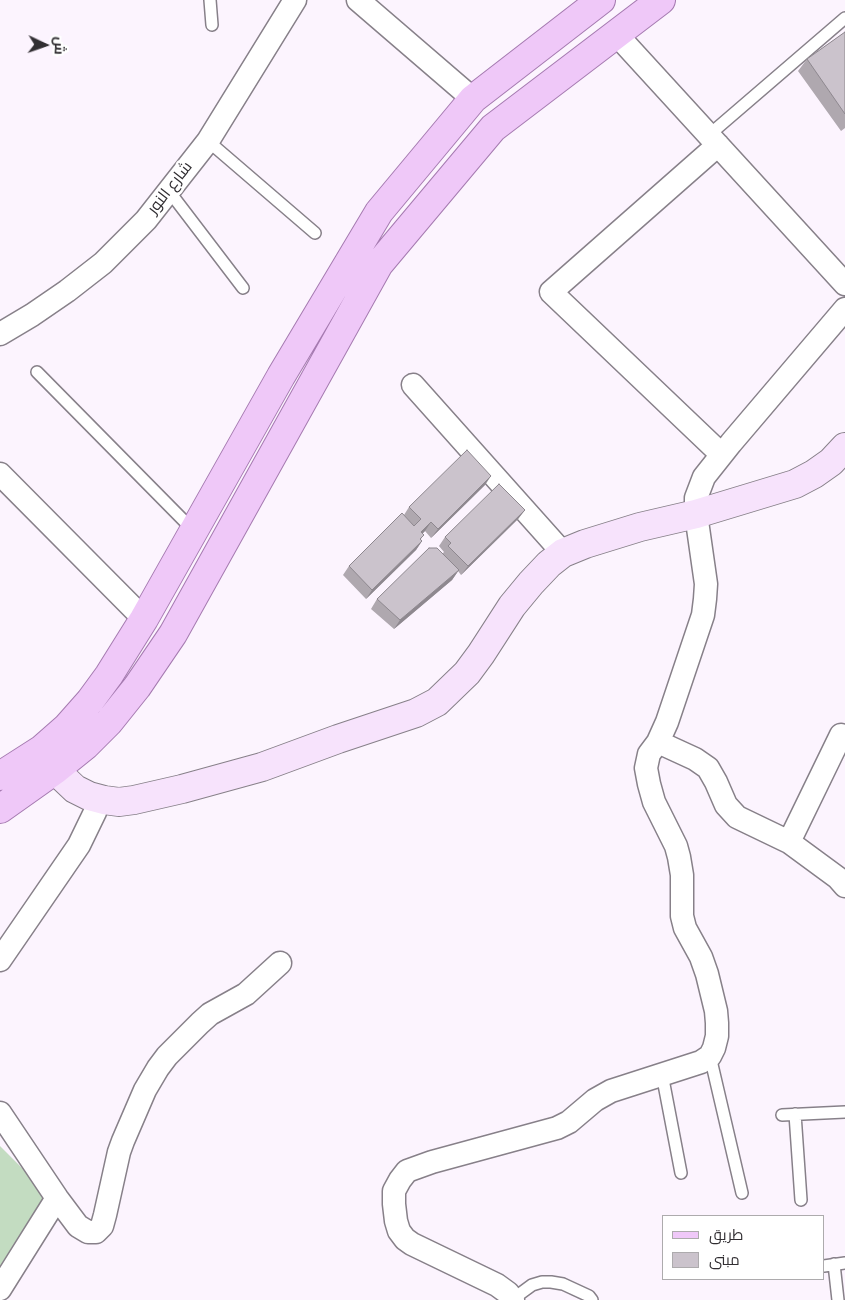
<!DOCTYPE html>
<html>
<head>
<meta charset="utf-8">
<style>
	body { margin:0 }
	#map { position:relative; width:845px; height:1300px; overflow:hidden; background:#fcf4fe; font-family:Merriweather,Cairo,serif }
	canvas { display:block }
	.legend { position:absolute; left:662px; top:1215px; width:162px; height:65px; box-sizing:border-box; background:#fff; border:1px solid #adabad; margin:0; padding:6px 9px; list-style:none; font-size:15px; color:#312e32 }
	.legend li { display:flex; align-items:center; gap:10px; height:25px }
	.legend b { width:25px; border:1px solid #adabad }
	.north { position:absolute; left:20px; top:20px; width:50px; height:50px; -webkit-text-stroke:4px #fff; paint-order:stroke; rotate:93deg; font-size:14px; font-weight:700; line-height:20px; text-align:center; color:#312e32 }
	.north::after { content:''; display:block; margin:auto; width:18px; height:22px; background:#312e32; clip-path:polygon(50% 0,100% 100%,50% 72%,0 100%) }
</style>
</head>
<body>
<div id="map">
<canvas width="845" height="1300"></canvas>
<ul class="legend">
<li><b style="height:6px;background:#efc8f8"></b>طريق</li>
<li><b style="height:14px;background:#cbc3cc"></b>مبنى</li>
</ul>
<div class="north">ش</div>
</div>
<script>
const ctx = document.querySelector('canvas').getContext('2d');
ctx.lineJoin = 'round';
function fillPath(path, color) {
  ctx.fillStyle = color;
  ctx.fill(path, 'evenodd');
}
function toPath(rows) {
  const path = new Path2D();
  for (const r of rows) {
    path.moveTo(r[0], r[1]);
    for (let i = 2; i < r.length; i += 2) path.lineTo(r[i], r[i + 1]);
  }
  return path;
}
function trace(path, color, width, dash) {
  ctx.strokeStyle = color;
  ctx.lineWidth = width;
  ctx.lineCap = dash ? 'butt' : 'round';
  ctx.setLineDash(dash || []);
  ctx.stroke(path);
}
function write(font, color, halo, rows, align = 'center') {
  ctx.font = font + ' Merriweather,Cairo,serif';
  ctx.lineWidth = 5;
  ctx.setLineDash([]);
  ctx.textBaseline = 'middle';
  ctx.strokeStyle = halo;
  ctx.fillStyle = color;
  for (const [text, x, y, turn = 0] of rows) {
    ctx.save();
    ctx.translate(x, y);
    ctx.rotate((+turn || 0) * Math.PI / 180);
    ctx.textAlign = isNaN(turn) ? turn : align;
    if (halo) ctx.strokeText(text, 0, 0);
    ctx.fillText(text, 0, 0);
    ctx.restore();
  }
}
fillPath(toPath([
	[0,1146,43,1189,42,1205,0,1269]
]), '#c3dcc1');
const service = toPath([
	[210,0,212,25],
	[709,135,845,18],
	[208,141,315,233],
	[169,191,243,288],
	[37,372,194,531],
	[710,1056,742,1193],
	[662,1074,681,1173],
	[795,1114,801,1200],
	[782,1115,845,1112],
	[834,1264,838,1300],
	[824,1266,845,1263],
	[513,1299,532,1285,542,1282,551,1282,563,1284,589,1296,592,1300]
]);
const minor = toPath([
	[358,0,473,99],
	[617,35,845,284],
	[718,145,551,292,721,454],
	[0,334,32,315,67,291,103,263,146,220,208,141,295,0],
	[413,385,563,553],
	[0,474,144,619],
	[658,742,695,759,708,768,716,782,726,805,737,817,789,842,838,878,845,886],
	[789,842,841,735],
	[0,960,79,845,95,812,99,799],
	[0,1113,57,1198,78,1226,88,1232,96,1232,102,1226,105,1215,119,1152,123,1141,145,1090,158,1068,167,1056,200,1023,210,1014,246,994,280,963],
	[0,1289,57,1198],
	[513,1300,508,1293,497,1285,412,1244,405,1239,399,1231,396,1221,394,1204,394,1191,400,1180,407,1171,432,1162,557,1128,569,1122,595,1100,611,1091,701,1062,710,1056,714,1048,717,1036,717,1023,716,1011,707,974,701,957,685,928,682,916,682,875,679,857,676,846,654,802,649,784,646,768,649,754,658,742,667,722,703,615,705,599,706,584,696,514,696,498,704,477,731,443,845,309]
]);
const secondary = toPath([
	[55,770,75,789,89,796,104,800,119,802,134,800,182,789,262,767,338,739,416,713,437,702,467,673,481,654,512,606,531,583,549,564,563,553,585,544,640,527,696,514,795,484,814,474,831,462,845,447]
]);
const primary = toPath([
	[0,776,42,749,67,727,90,701,109,675,144,619,281,376,379,212,473,99,601,0],
	[0,809,55,770,86,745,109,722,137,687,173,634,379,264,493,128,661,0]
]);
trace(service, '#878089', 14);
trace(minor, '#878089', 25);
trace(secondary, '#878089', 30);
trace(primary, '#a57ab0', 30);
trace(service, '#fff', 11);
trace(minor, '#fff', 22);
trace(secondary, '#f7e3fc', 28);
trace(primary, '#efc8f8', 28);
fillPath(toPath([
	[845,32,845,128,841,131,798,71,807,59],
	[485,485,431,538,425,531,422,534,421,540,422,541,416,550,366,599,343,575,349,566,404,515,409,507],
	[525,510,518,519,461,575,458,571,452,580,394,629,371,609,377,599,442,554,444,552,439,546,445,537]
]), '#afa8af');
fillPath(toPath([
	[491,476,485,485,431,538,438,529],
	[525,510,518,519,461,575,468,566],
	[431,522,425,531,414,542,421,532],
	[422,541,416,550,366,599,372,590],
	[459,570,452,580,394,629,400,620]
]), '#8e888f');
const building = toPath([
	[845,32,845,114,807,59,845,32],
	[467,450,491,476,438,529,431,522,421,532,424,535,420,539,422,541,372,590,349,566,402,513,414,526,421,519,409,507,467,450],
	[499,484,525,510,468,566,448,546,451,543,445,537,499,484],
	[429,548,437,548,459,570,400,620,377,599,429,548]
]);
fillPath(building, '#cbc3cc');
trace(building, '#8e888f', 1);
write('16px', '#312e32', '#fff', [
	["شارع النور",170,188,-52]
]);
</script>
</body>
</html>
